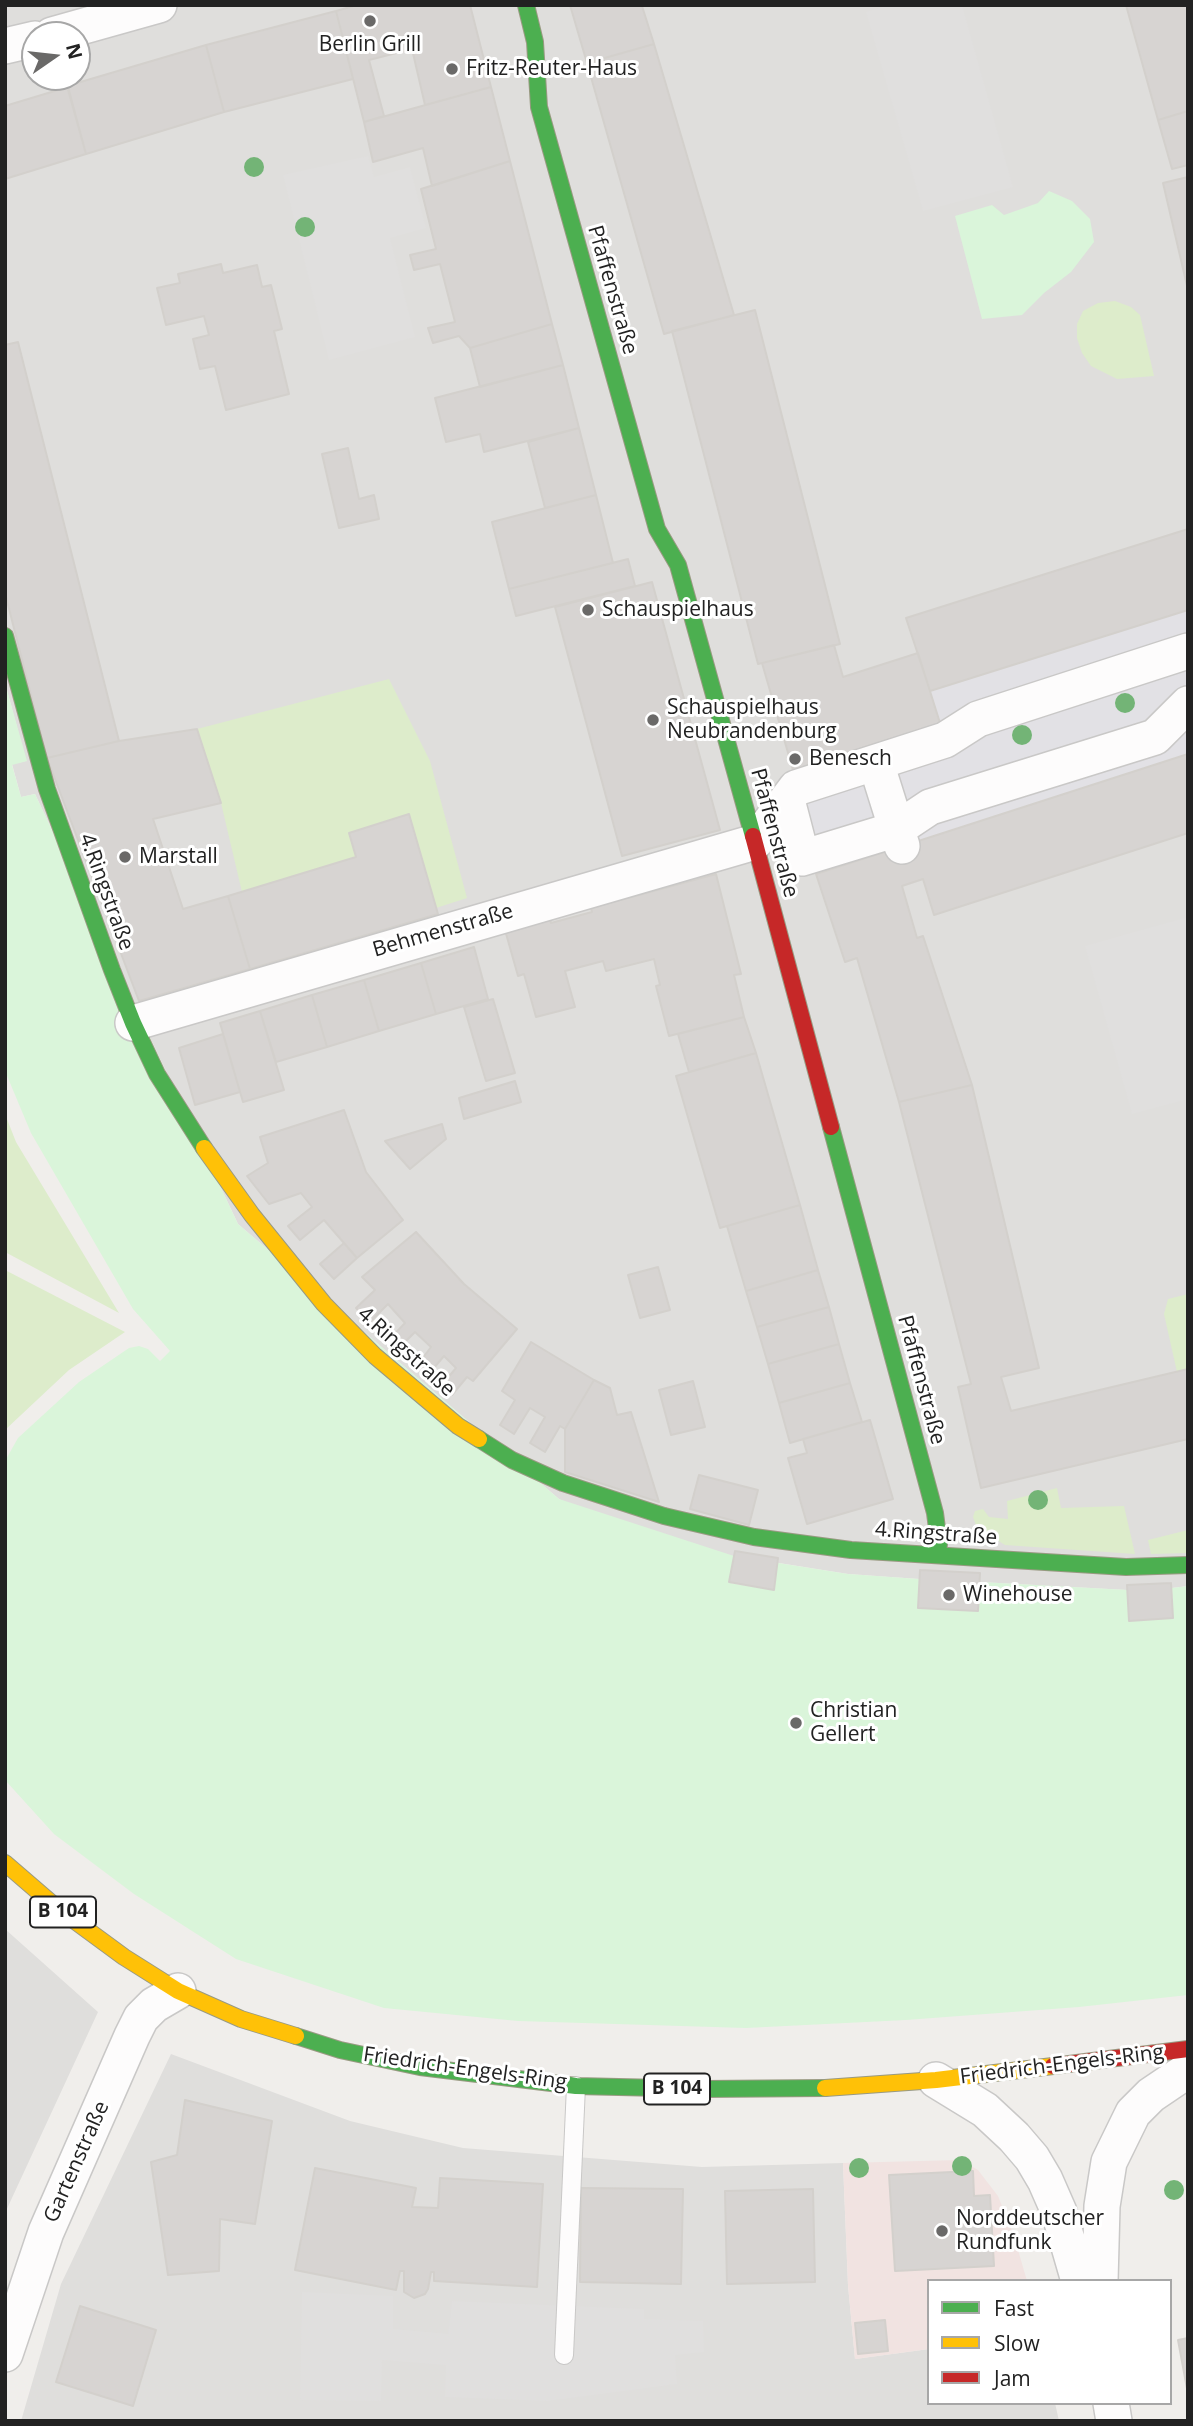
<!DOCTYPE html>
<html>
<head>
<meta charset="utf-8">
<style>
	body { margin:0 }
	#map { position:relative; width:1193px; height:2426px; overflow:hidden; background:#f0eeeb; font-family:"Open Sans",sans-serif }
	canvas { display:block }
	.frame { position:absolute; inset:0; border:7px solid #222; pointer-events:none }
	.legend { position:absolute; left:927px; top:2279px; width:245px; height:126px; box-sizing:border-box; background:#fff; border:2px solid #a7a7a7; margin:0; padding:9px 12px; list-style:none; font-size:21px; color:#222 }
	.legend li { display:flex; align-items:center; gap:14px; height:35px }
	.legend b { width:35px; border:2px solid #a7a7a7 }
	.north { position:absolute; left:21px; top:21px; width:70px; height:70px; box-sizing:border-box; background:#fff; border:2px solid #a7a7a7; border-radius:50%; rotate:76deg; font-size:19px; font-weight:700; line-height:28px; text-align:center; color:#222 }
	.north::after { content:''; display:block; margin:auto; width:24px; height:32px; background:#6a6968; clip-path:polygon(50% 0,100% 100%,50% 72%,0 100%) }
</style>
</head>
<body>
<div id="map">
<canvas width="1193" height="2426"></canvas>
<div class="frame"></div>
<ul class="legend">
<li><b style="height:9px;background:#4caf50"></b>Fast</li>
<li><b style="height:9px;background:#ffc107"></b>Slow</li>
<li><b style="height:9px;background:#c62828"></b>Jam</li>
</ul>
<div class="north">N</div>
</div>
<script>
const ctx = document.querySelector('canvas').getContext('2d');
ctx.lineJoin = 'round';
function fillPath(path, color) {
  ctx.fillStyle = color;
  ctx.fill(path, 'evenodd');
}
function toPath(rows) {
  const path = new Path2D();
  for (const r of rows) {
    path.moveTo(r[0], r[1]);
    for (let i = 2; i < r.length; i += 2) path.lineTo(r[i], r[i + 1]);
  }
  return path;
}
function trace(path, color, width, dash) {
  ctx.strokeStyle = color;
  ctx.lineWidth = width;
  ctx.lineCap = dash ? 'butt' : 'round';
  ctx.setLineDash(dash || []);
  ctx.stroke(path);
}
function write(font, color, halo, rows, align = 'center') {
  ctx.font = font + ' "Open Sans",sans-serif';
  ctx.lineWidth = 6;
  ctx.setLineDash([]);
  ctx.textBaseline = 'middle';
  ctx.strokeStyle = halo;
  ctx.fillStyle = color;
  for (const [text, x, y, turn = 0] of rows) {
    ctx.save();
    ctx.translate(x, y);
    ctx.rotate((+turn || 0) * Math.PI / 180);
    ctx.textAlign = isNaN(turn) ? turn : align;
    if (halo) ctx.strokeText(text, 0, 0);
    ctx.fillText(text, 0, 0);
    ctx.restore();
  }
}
fillPath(toPath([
	[5,5,1188,5,1188,1586,1172,1588,1173,1618,1129,1621,1127,1590,980,1582,978,1611,918,1608,919,1579,848,1574,779,1563,774,1590,729,1582,559,1499,238,1224,35,794,21,797,12,764,26,761,5,683],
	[35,35,77,35,77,77,35,77],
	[5,1929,98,2012,5,2213],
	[171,2054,350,2121,463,2148,702,2167,843,2163,848,2285,855,2359,929,2349,929,2403,1055,2403,1059,2421,21,2421,61,2284]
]), '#dfdedc');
fillPath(toPath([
	[960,2160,978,2170,998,2196,1014,2236,1027,2281,929,2281,929,2349,855,2359,848,2285,843,2163]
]), '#f1e3e1');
fillPath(toPath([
	[1115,301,1131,307,1140,315,1154,376,1117,379,1091,366,1082,353,1077,338,1077,324,1083,311,1098,303],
	[389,679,430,761,467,898,436,908,409,814,349,833,356,857,242,892,221,803,197,729],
	[5,1114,16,1142,119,1313,5,1252],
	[5,1270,125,1332,69,1370,5,1430],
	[1188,1294,1188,1369,1177,1372,1164,1314,1168,1299],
	[1057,1488,1061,1508,1124,1506,1135,1554,1005,1545,977,1528,973,1517,975,1511,983,1509,989,1517,1008,1519,1007,1501],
	[1188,1530,1188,1553,1151,1554,1148,1540]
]), '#ddeccb');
fillPath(toPath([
	[1049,191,1072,201,1090,219,1094,242,1071,272,1044,293,1022,315,982,319,955,216,992,205,1004,215,1038,203],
	[5,683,27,761,12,765,21,797,35,794,238,1224,559,1499,734,1556,730,1583,773,1590,778,1563,848,1574,919,1579,918,1608,978,1611,980,1582,1128,1590,1129,1620,1173,1618,1172,1588,1188,1586,1188,1995,1079,2007,906,2020,746,2028,518,2021,384,2008,236,1959,134,1894,54,1834,5,1780,5,1461,18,1438,79,1382,129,1348,139,1346,148,1349,160,1361,170,1351,133,1309,31,1133,5,1071]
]), '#daf5da');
fillPath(toPath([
	[890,5,962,5,1013,187,923,211,866,12],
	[368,156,374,177,410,167,426,228,390,238,415,337,329,360,283,175],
	[1188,917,1188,1099,1132,1114,1085,946],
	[302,2292,393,2296,393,2329,448,2334,452,2301,644,2309,644,2319,703,2321,704,2352,675,2355,677,2384,547,2401,445,2397,446,2365,382,2360,381,2401,300,2400]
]), '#e0dfde');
fillPath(toPath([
	[1188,610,1188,754,816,874,793,770,939,723,930,691]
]), '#e2e1e5');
const building = toPath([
	[357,5,470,5,491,87,425,105,412,49,369,60,384,116,364,122,336,11,357,5],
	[570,5,644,5,642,6,654,44,587,63,570,5],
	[1126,5,1188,5,1188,111,1158,120,1126,5],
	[336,11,353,79,224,112,206,45,336,11],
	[654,44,734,315,664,334,587,63,654,44],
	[206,45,224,112,86,154,67,86,206,45],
	[68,87,86,154,5,179,5,106,68,87],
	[491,87,510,161,432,186,423,148,373,162,364,122,491,87],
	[1188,111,1188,165,1172,169,1158,120,1188,111],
	[510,161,552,324,470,348,459,336,433,343,428,328,455,322,440,264,414,270,410,255,436,249,421,189,510,161],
	[1188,177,1188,290,1163,183,1188,177],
	[221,264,223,273,257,265,262,287,271,285,282,329,274,331,289,394,226,410,215,366,200,369,193,339,209,335,204,316,166,325,157,288,180,283,178,274,221,264],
	[755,310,840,644,758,664,672,331,755,310],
	[552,324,563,365,480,387,470,348,552,324],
	[18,342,119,741,47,758,5,593,5,345,18,342],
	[563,365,579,428,484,452,480,434,446,442,435,398,563,365],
	[579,428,596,495,545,508,528,442,579,428],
	[348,448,359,499,374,495,379,519,339,528,322,454,348,448],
	[596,495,613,563,509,589,492,522,596,495],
	[1188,529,1188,610,930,691,906,618,1188,529],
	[628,559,635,586,516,616,509,589,628,559],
	[652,582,720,830,622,856,555,607,652,582],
	[834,645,843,677,918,653,940,723,793,770,762,663,834,645],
	[197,729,221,803,153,819,183,909,228,896,250,969,139,1001,47,758,119,741,197,729],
	[1188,754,1188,833,934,915,923,879,902,886,917,938,923,936,972,1085,899,1102,857,958,845,962,816,874,1188,754],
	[409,814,438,914,250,969,228,896,356,857,349,833,409,814],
	[716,874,741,974,734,975,744,1017,669,1036,656,986,660,985,654,959,606,971,603,961,565,971,575,1007,536,1017,524,974,518,976,505,930,549,917,551,923,592,912,591,908,716,874],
	[474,947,488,999,436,1014,421,963,474,947],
	[421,963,436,1014,379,1031,364,980,421,963],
	[364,980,379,1031,327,1047,312,995,364,980],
	[312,995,327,1047,276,1062,260,1011,312,995],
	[493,999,515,1073,486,1081,464,1007,493,999],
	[260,1011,284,1090,243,1102,220,1023,260,1011],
	[744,1017,756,1053,689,1072,678,1034,744,1017],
	[223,1034,240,1092,195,1105,179,1048,223,1034],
	[756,1053,800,1205,720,1228,676,1076,756,1053],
	[515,1081,521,1102,464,1119,459,1098,515,1081],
	[972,1085,1039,1368,1001,1377,1011,1411,1188,1369,1188,1439,981,1488,958,1387,971,1384,899,1102,972,1085],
	[344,1110,366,1172,403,1220,357,1258,324,1220,300,1240,288,1226,312,1207,301,1193,269,1204,247,1176,268,1163,260,1137,344,1110],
	[442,1124,446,1139,410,1169,385,1141,442,1124],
	[800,1205,818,1270,746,1291,727,1226,800,1205],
	[416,1232,464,1284,517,1329,473,1381,467,1377,452,1395,441,1386,456,1368,444,1356,427,1376,416,1367,431,1347,415,1332,397,1350,388,1341,405,1323,388,1304,370,1322,356,1308,375,1290,362,1277,416,1232],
	[344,1243,357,1258,334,1279,320,1264,344,1243],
	[658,1267,670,1310,640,1318,628,1275,658,1267],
	[818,1270,829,1307,757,1327,746,1291,818,1270],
	[829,1307,839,1344,768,1364,757,1327,829,1307],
	[531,1342,594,1380,565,1429,560,1426,545,1452,530,1443,545,1417,530,1408,514,1434,500,1425,515,1400,502,1391,531,1342],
	[839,1344,850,1383,779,1403,768,1364,839,1344],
	[594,1380,610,1388,617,1415,631,1412,659,1502,565,1472,565,1429,594,1380],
	[693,1381,705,1427,671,1435,659,1390,693,1381],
	[850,1383,862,1422,790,1443,779,1403,850,1383],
	[870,1420,893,1499,807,1524,788,1458,807,1453,803,1439,870,1420],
	[699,1475,758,1490,749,1525,690,1509,699,1475],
	[735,1551,778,1558,774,1590,729,1582,735,1551],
	[920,1570,980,1573,978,1611,918,1608,920,1570],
	[1171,1583,1173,1618,1129,1621,1127,1585,1171,1583],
	[185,2100,272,2121,255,2224,220,2219,219,2271,168,2275,151,2162,177,2155,185,2100],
	[315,2168,416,2188,412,2207,438,2208,440,2178,543,2184,537,2287,434,2281,434,2272,431,2272,428,2289,425,2294,414,2298,404,2292,404,2271,400,2271,396,2290,295,2270,315,2168],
	[973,2171,974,2196,990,2195,994,2266,895,2271,889,2175,973,2171],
	[581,2188,683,2189,681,2284,580,2282,581,2188],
	[813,2189,815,2282,727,2284,725,2191,813,2189],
	[80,2306,156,2330,133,2406,56,2382,80,2306],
	[885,2320,888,2351,858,2354,855,2323,885,2320],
	[1188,2338,1188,2394,1178,2340,1188,2338]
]);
fillPath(building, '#d7d4d2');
trace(building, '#d3d0cc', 2);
const lane = toPath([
	[564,2355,576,2086]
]);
const street = toPath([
	[52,35,159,5],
	[5,46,35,39],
	[876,763,902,846],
	[787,800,802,858,897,829,930,807,1155,737,1188,704],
	[133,1023,755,842,796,788,945,740,978,719,1188,651],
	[936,2080,985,2110,1014,2137,1032,2158,1045,2180,1059,2212,1079,2281],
	[1100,2281,1102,2206,1109,2162,1133,2113,1151,2095,1188,2070],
	[5,2354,46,2232,132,2036,141,2018,154,2005,178,1991],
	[1111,2403,1114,2421]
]);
const fast = toPath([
	[526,5,535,42,539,107,657,529,678,565,753,836],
	[5,636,47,789,112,970,133,1023,157,1074,204,1148],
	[831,1127,935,1513,939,1544,938,1554],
	[479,1439,512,1460,563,1483,664,1516,754,1537,851,1550,1126,1567,1188,1565],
	[296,2036,340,2050,420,2067,576,2086,704,2089,825,2088]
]);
const slow = toPath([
	[204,1148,252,1215,324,1304,375,1356,458,1426,479,1439],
	[5,1863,56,1907,124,1957,178,1991,241,2019,296,2036],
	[825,2088,936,2080,1053,2066]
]);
const jam = toPath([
	[753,836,831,1127],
	[1053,2066,1188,2049]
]);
trace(lane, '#c9c8c7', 20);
trace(street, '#c9c8c7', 38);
trace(fast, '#999a82', 18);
trace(slow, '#999a82', 18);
trace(jam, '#999a82', 18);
trace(lane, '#fdfcfc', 18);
trace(street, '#fdfcfc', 35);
trace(fast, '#4caf50', 16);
trace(slow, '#ffc107', 16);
trace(jam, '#c62828', 16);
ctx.fillStyle = '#73b476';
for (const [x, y] of [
	[254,167],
	[305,227],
	[1125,703],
	[1022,735],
	[1038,1500],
	[962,2166],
	[859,2168],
	[1174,2190]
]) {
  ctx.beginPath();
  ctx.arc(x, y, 10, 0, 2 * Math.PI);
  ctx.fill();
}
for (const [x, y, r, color] of [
	[370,21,7,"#6a6968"],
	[452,69,7,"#6a6968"],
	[588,610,7,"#6a6968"],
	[653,720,7,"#6a6968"],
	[795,759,7,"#6a6968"],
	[125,857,7,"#6a6968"],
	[949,1595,7,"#6a6968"],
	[796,1723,7,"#6a6968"],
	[942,2231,7,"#6a6968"]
]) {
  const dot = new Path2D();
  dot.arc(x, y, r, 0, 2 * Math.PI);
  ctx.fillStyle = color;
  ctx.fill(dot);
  trace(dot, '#fff', 2.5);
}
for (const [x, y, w] of [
	[63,1912,66],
	[677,2089,66]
]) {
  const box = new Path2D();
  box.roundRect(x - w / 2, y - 15.5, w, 31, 5);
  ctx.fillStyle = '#fff';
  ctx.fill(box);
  trace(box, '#222', 2);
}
write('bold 19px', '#222', null, [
	["B 104",63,1912],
	["B 104",677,2089]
]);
write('21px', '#222', '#fff', [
	["Berlin Grill",370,45,"center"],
	["Fritz-Reuter-Haus",466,69],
	["Schauspielhaus",602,610],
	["Schauspielhaus",667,708],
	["Neubrandenburg",667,732],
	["Benesch",809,759],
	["Marstall",139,857],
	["Winehouse",963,1595],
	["Christian",810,1711],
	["Gellert",810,1735],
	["Norddeutscher",956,2219],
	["Rundfunk",956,2243]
], 'left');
write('21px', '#222', '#fff', [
	["Pfaffenstraße",612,290,74],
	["Pfaffenstraße",774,833,75],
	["4.Ringstraße",106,892,70],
	["Behmenstraße",443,931,-16],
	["4.Ringstraße",406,1352,42],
	["Pfaffenstraße",921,1380,75],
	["4.Ringstraße",936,1534,4],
	["Friedrich-Engels-Ring",1062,2065,-7],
	["Friedrich-Engels-Ring",465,2069,8],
	["Gartenstraße",77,2162,-66]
]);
</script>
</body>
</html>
